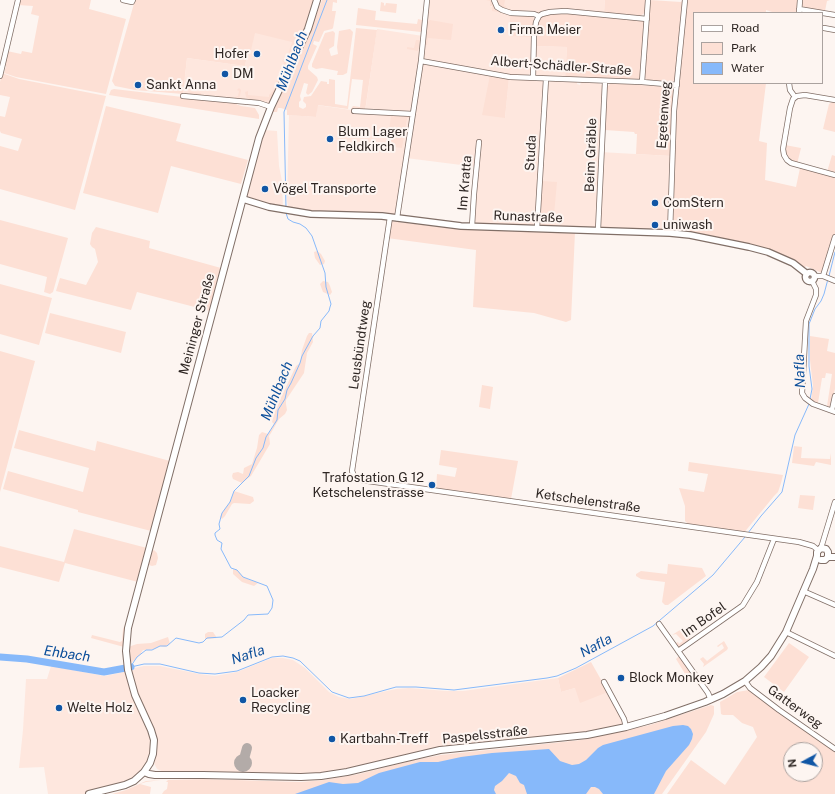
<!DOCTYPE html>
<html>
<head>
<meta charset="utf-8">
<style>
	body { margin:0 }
	#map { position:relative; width:835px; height:794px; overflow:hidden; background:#fdf5f1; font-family:"Public Sans",sans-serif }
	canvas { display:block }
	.legend { position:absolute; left:693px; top:12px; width:130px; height:72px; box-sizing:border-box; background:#fdf5f1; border:1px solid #aaa29f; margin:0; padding:5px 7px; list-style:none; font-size:12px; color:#2e2623 }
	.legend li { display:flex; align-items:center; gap:8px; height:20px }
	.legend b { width:20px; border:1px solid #aaa29f }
	.north { position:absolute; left:783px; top:742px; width:40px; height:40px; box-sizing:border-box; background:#fdf5f1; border:1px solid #aaa29f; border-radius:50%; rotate:263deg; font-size:11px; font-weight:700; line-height:16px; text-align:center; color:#2e2623 }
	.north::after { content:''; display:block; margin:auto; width:14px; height:18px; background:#1056a5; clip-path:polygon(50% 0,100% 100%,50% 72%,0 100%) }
</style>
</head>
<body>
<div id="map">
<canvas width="835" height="794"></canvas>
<ul class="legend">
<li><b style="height:5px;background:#fff"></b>Road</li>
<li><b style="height:11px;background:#fde0d5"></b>Park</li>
<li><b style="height:11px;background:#87b9fa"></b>Water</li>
</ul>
<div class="north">N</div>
</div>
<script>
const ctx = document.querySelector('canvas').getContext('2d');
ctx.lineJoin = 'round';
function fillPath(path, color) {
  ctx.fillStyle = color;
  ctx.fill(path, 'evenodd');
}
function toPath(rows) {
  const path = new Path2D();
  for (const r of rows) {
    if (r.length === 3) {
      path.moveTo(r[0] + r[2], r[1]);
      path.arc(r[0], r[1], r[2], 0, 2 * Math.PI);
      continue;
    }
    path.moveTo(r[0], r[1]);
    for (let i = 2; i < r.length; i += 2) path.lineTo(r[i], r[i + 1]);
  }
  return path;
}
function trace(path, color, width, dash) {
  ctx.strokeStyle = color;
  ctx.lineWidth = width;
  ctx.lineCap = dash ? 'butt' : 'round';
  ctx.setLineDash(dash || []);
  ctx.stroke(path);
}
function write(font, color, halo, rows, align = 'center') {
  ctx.font = font + ' "Public Sans",sans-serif';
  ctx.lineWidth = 4;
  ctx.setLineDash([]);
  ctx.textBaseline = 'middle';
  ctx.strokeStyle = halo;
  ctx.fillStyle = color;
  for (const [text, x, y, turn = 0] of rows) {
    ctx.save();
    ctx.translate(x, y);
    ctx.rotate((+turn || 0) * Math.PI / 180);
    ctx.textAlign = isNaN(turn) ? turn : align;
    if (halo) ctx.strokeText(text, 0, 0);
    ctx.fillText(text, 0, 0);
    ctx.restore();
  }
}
fillPath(toPath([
	[427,0,490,0,490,6,510,14,532,37,531,72,528,76,533,78,535,46,567,47,565,79,547,79,548,86,549,82,554,81,577,82,577,84,580,85,581,82,598,83,602,85,600,152,671,156,670,233,472,226,477,167,406,158,397,218,294,212,288,207,287,200,289,115,316,117,317,105,365,112,377,29,423,36],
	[490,74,509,77,505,118],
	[502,0,605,0,604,15,511,13,501,7],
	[255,17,307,25,268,105,243,102,240,99,233,100,183,94,187,58,245,66],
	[264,130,277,131,279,166,282,181,283,209,246,200],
	[272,658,283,658,293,660,305,668,329,692,339,697,351,699,396,689,409,688,447,691,463,691,558,678,561,692,575,688,610,692,626,725,586,733,470,744,347,770,311,775,164,772,157,769,154,763,157,749,156,735,137,693,130,669,144,666,160,666,199,674,215,676,237,672],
	[51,666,105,676,128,671,151,730,152,757,134,781,89,794,48,794,44,767,19,768,23,730,26,679,47,679]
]), '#fee7de');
fillPath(toPath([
	[20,0,91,0,89,9,126,19,106,94,16,77,4,73,6,66,4,66,7,51,21,54,22,51,32,53,39,16,31,14,33,6,18,5],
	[135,0,315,0,304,33,272,99,266,101,250,100,246,97,245,92,248,91,248,95,269,97,269,95,275,89,277,79,280,79,284,62,282,61,288,55,292,42,255,33,251,50,248,50,245,66,187,58,183,94,135,90,115,86,112,81],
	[322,0,337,0,337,3,333,2,332,11,336,11,333,28,332,29,324,31,319,42,314,41,313,44,317,46,308,66,308,69,317,77,318,80,312,92,308,95,306,93,308,84,304,83,300,96,301,100,299,102,299,107,303,109,306,107,306,104,303,101,304,97,311,96,321,81,327,82,327,84,329,84,329,79,335,80,335,104,347,106,356,28,377,30,365,111,351,109,353,106,360,107,363,80,352,79,348,109,318,105,316,117,287,115,287,110,281,108,278,108,277,112,273,112,305,44],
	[486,0,505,0,504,6,506,6,506,9,533,16,535,22,532,37,510,36,510,14,492,11,492,6,490,6,490,1],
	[605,0,646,0,645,13,640,16,604,13],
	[650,0,681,2,682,0,683,0,675,80,673,82,648,81,644,77],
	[686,0,799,0,797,13,775,13,766,10,766,13,694,13,694,83,766,83,759,141,767,143,765,180,796,187,800,168,835,176,835,234,822,273,806,266,804,268,793,261,675,231,674,229,673,225,676,112],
	[802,0,830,0,827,1,825,11,804,8,802,6],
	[381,2,384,3,384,5,385,6,386,3,397,4,396,13,380,11],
	[358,8,376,11,375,20,417,24,418,19,422,20,421,32,356,25],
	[564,13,642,20,643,21,644,23,640,77,639,79,565,78,567,47,535,46,538,22,540,17,545,15],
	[430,20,453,24,451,40,428,38,427,45,424,45,427,21],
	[350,29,353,32,347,73,343,75,337,75,338,71,322,68,316,69,312,67,312,64,325,33,333,31,335,33,334,46,329,49,331,56,338,54,337,47,339,31],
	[416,40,420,40,418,51,407,49,407,47,414,48],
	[2,73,19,79,106,96,75,210,0,189,0,146,18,151,22,139,1,133,0,131,0,116,5,117,10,97,0,95,0,82],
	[490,75,509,78,505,118,482,115],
	[611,83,670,87,674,89,671,156,636,154,637,134,635,134,634,132,605,130,607,87],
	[239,88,241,90,240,96,237,100,192,95,188,91,201,93,201,95,234,99,235,97,238,96,239,91,237,90],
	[114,89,234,103,241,106,255,108,259,115,259,119,109,95,111,90],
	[832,102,835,102,835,132,823,129,829,104],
	[106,106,181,124,176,141,248,160,241,184,171,166,158,213,83,193],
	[392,115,406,116,410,118,407,118,402,148,387,146,391,116],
	[785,145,801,148,797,164,789,160,785,154],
	[832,155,835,156,835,174,827,172],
	[542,181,557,182,553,226,542,225,540,222],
	[0,220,68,238,53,292,50,294,44,292,47,277,0,264],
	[391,221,455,229,575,232,571,320,566,322,534,313,473,307,476,250,387,238],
	[96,227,150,241,149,248,221,268,210,311,137,292,131,310,56,291,60,278,86,285,98,262,95,249,92,247,90,244,92,233],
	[317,251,321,254,325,261,324,264,320,265,315,258,314,252],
	[323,281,328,282,330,286,332,292,330,295,323,292,320,284],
	[0,284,52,298,39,345,0,334],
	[50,313,126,332,121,353,45,333],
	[309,333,312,333,313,342,307,353,304,373,286,400,286,404,287,410,285,414,279,419,271,433,269,436,270,444,251,476,242,483,233,479,232,476,233,473,238,472,243,474,244,468,252,464,257,448,259,435,262,432,268,434,271,430,274,424,272,422,275,410,296,366,300,363,302,350,307,336],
	[810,336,829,339,827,351,835,353,835,389,830,407,827,406,832,374,826,373,825,378,822,378,818,403,811,401,813,386,810,360],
	[0,351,35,361,0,492],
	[482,385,493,387,490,409,479,407],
	[19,430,95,451,97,441,170,461,151,531,78,512,78,510,3,489,8,471,83,492,89,468,14,448],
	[794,446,802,447,801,458,830,459,831,453,831,465,816,462,814,466,792,463],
	[441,450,518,461,511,499,436,489,437,474,455,477,457,468,439,465],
	[689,462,783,475,781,483,778,492,774,496,743,534,689,525,685,521,685,506,679,488,704,492,708,474,688,471],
	[234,491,253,497,254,501,250,504,234,503,232,504,225,516,222,519,220,517,222,513,230,502],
	[800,495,815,496,813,510,798,508],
	[74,529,147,548,138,582,65,563,59,582,0,567,0,546,64,562],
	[154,550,157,553,158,558,156,565,152,566,149,565,147,562,150,552],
	[668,564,702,568,706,576,668,605,665,605,662,602,665,582,641,579,636,576,636,574,641,571,667,574],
	[233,569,237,570,243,577,258,583,254,586,242,582,233,574],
	[125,625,127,625,124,647,91,638,92,635,120,642,122,641,123,629],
	[683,628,690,639,690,641,681,647,676,647,674,644,678,642,679,644,683,641,676,634,672,635],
	[208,632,213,632,217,638,205,639,205,634],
	[168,637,170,644,165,647,160,646,154,649,143,650,141,653,142,653,129,665,128,647,137,644,151,643],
	[724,641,728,648,727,650,703,667,704,664,700,659,703,657,707,661,724,648,722,644,718,647,717,646],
	[789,643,809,657,784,692,764,677],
	[679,656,692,674,691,676,682,681,687,677,676,659],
	[591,662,608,692,580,703,575,688,561,692,558,678],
	[749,690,835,750,835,794,667,794,691,760,725,785,757,737,753,727,742,723,733,715,723,715,721,714,720,702,737,692],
	[791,750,815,750,815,774,791,774],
	[711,705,714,706,714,714,706,732,662,794,162,794,164,791,167,789,168,782,166,782,168,780,203,779,301,782,324,780,359,774,414,760,441,755,581,740,650,725],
	[161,780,146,782,140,784,151,787,150,794,112,794,126,790,146,781]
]), '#fde0d5');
fillPath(toPath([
	[683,725,688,726,691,729,693,734,692,739,689,745,666,771,654,794,603,794,599,789,595,787,591,787,586,794,527,794,524,785,520,783,516,776,509,773,502,781,495,786,494,790,496,794,295,794,329,782,343,784,358,783,379,773,420,762,438,762,461,757,492,753,549,749,560,761,572,765,579,764,586,760,598,748,603,745,673,726]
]), '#87b9fa');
trace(toPath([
	[286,208,284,112,327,0],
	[829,276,835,252],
	[810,399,812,389,809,366,809,324,815,309,821,301,824,294,828,279],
	[748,533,761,516,782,492,795,435,809,404],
	[131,666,137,657,146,650,152,650,160,646,167,646,176,638,199,643,203,642,207,638,222,637,244,620,248,615,268,614,272,608,273,600,267,586,243,577,237,570,231,568,221,549,222,543,217,540,215,535,215,533,220,529,219,524,222,513,230,502,234,491,249,476,256,458,263,448,266,437,277,420,278,410,285,399,287,390,291,383,300,363,302,356,313,336,320,328,321,321,329,311,330,307,331,304,326,287,325,273,312,236,306,228,300,224,293,222,288,219,286,213],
	[131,667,144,664,160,664,199,673,215,674,237,671,272,657,283,656,293,658,300,661,332,692,349,698,364,696,396,687,416,687,454,690,547,678,557,676,576,668,653,626,713,575,745,537]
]), '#87b9fa', 1);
trace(toPath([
	[0,657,27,659,104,672,131,667]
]), '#87b9fa', 7);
trace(toPath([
	[243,763,4],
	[244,759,247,748]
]), '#b3aba8', 10);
const minor = toPath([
	[123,0,132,2,133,0],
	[494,0,497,7,502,10,511,13,534,14,539,16],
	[799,9,835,15],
	[799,13,800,0],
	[824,28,835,30],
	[421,61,510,77,642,82,677,85],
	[0,76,18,0],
	[533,78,534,36,536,22,539,16,542,14,550,12,565,11,647,19],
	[642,82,648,0],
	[789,83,790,90,795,97],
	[183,96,259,103,271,107],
	[835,100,805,95,797,96,793,99,790,108,783,149,784,155,787,160,791,163,835,175],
	[354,111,413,114],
	[390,217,352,471,355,478,361,480,799,542,813,546,818,550],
	[397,218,421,61,427,0],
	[472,226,474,194,479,142],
	[537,228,546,79],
	[598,230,605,81],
	[670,233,674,111,685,0],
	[815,276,823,276,835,281],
	[823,276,835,237],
	[812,281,816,289,816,295,806,321,802,393,805,398,813,404,835,412],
	[832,410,835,396],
	[821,548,835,502],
	[803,591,835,605],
	[743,605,757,582,774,539],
	[659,624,708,693,711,700],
	[786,632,835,656],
	[678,651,742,606],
	[745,681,750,688,779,710,835,749],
	[604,682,624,719,626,727]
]);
const tertiary = toPath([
	[243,199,269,207,311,214,382,216,461,226,670,233,690,235,749,247,768,252,793,263,807,274],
	[810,277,4.5]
]);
const secondary = toPath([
	[821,560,825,560,828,557,835,557],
	[144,772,149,774,155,775,203,775,301,777,321,776,347,772,440,750,587,735,626,727,665,716,705,702,723,694,745,681,761,667,771,656,786,632,813,569,817,556,817,552,821,548,826,549,828,552,828,557],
	[89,794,125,785,134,781,144,772,150,763,153,754,154,740,151,730,135,695,128,670,126,651,128,628,259,138,271,107,308,29,317,0]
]);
trace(minor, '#816f67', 6);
trace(tertiary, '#816f67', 8);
trace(secondary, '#816f67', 8);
trace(minor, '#fff', 4.5);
trace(tertiary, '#fff', 5.5);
trace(secondary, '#fff', 6);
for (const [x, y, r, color] of [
	[501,30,4,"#1056a5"],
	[257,54,4,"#1056a5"],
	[225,74,4,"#1056a5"],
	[138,85,4,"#1056a5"],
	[330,139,4,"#1056a5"],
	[265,189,4,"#1056a5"],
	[655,203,4,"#1056a5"],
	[655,225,4,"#1056a5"],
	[432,485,4,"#1056a5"],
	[621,678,4,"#1056a5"],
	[243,700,4,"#1056a5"],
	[59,708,4,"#1056a5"],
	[332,739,4,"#1056a5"]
]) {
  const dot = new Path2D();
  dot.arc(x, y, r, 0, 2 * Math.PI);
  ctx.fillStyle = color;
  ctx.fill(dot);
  trace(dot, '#fdf5f1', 1.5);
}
write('13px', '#2e2623', '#fdf5f1', [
	["Firma Meier",509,30],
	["Hofer",249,54,"right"],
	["DM",233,74],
	["Sankt Anna",146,85],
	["Blum Lager",338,132],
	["Feldkirch",338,147],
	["Vögel Transporte",273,189],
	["ComStern",663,203],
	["uniwash",663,225],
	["Trafostation G 12",424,478,"right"],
	["Ketschelenstrasse",424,493,"right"],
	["Block Monkey",629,678],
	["Loacker",251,693],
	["Recycling",251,708],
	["Welte Holz",67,708],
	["Kartbahn-Treff",340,739]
], 'left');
write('13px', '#2e2623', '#fdf5f1', [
	["Albert-Schädler-Straße",561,66,4],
	["Egetenweg",664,115,-86],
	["Studa",531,153,-87],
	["Beim Gräble",591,155,-88],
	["Im Kratta",465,183,-85],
	["Runastraße",528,217,2],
	["Meininger Straße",197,324,-75],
	["Leusbündtweg",360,345,-82],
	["Ketschelenstraße",588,501,8],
	["Im Bofel",704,620,-35],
	["Gatterweg",795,707,36],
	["Paspelsstraße",485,735,-6]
]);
write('italic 14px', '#0b4e9a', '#fdf5f1', [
	["Mühlbach",292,61,-69],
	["Nafla",800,371,-92],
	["Mühlbach",277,391,-68],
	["Nafla",596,646,-28],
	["Ehbach",67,654,8],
	["Nafla",248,655,-18]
]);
</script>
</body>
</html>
